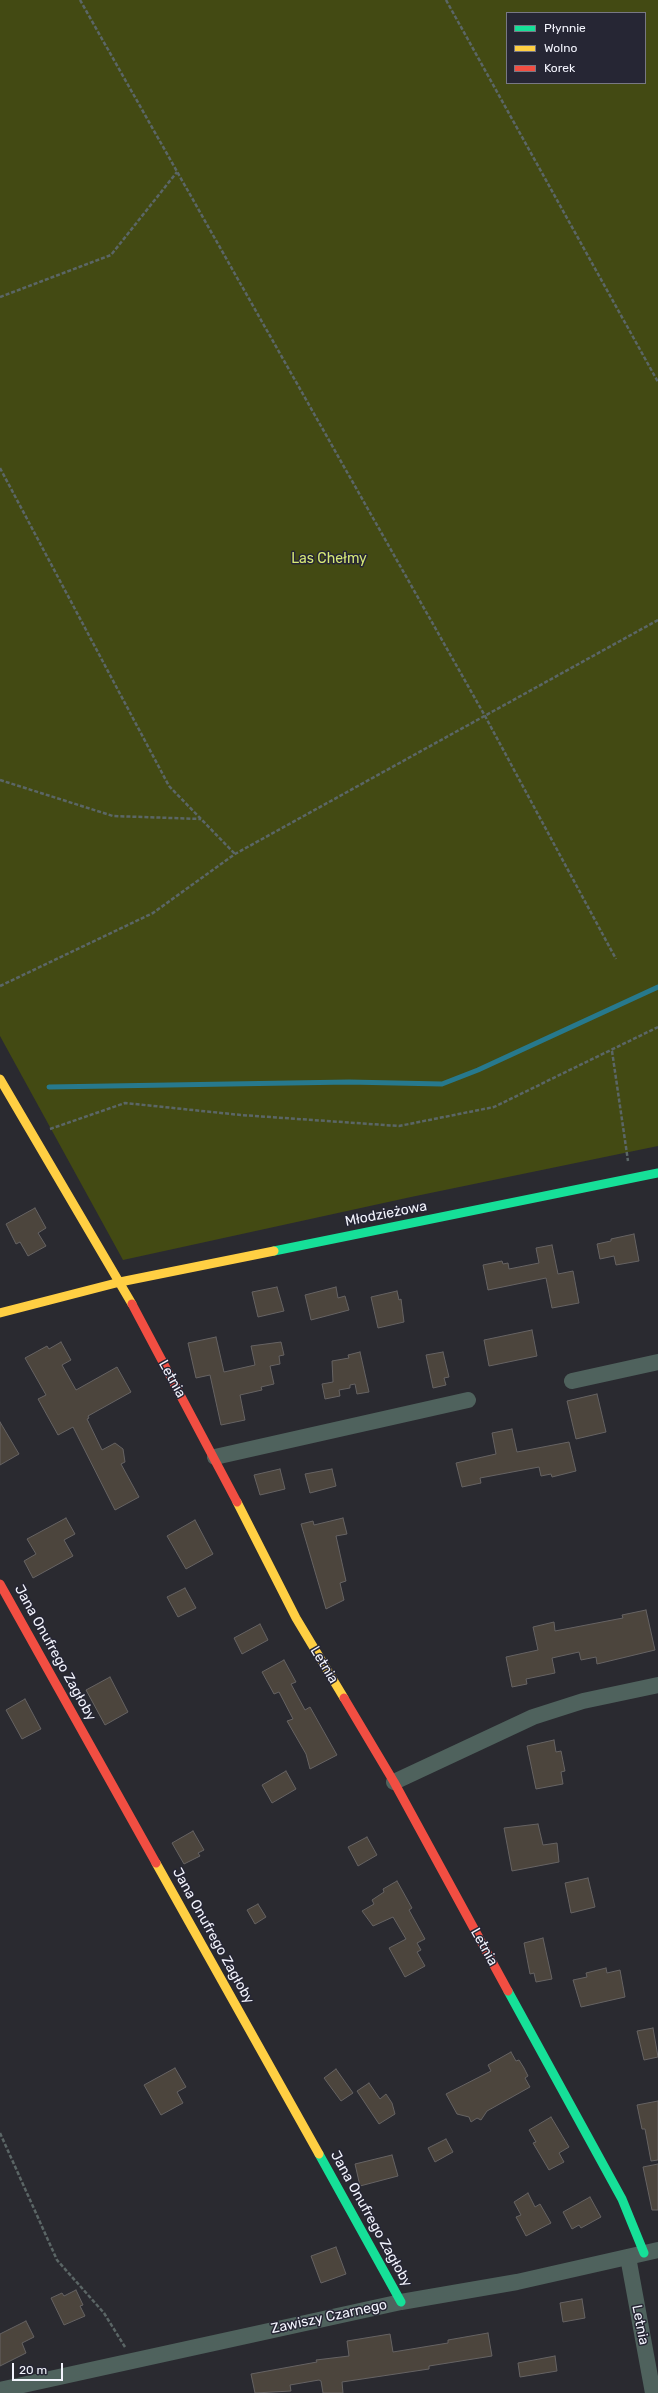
<!DOCTYPE html>
<html>
<head>
<meta charset="utf-8">
<style>
	body { margin:0 }
	#map { position:relative; width:658px; height:2393px; overflow:hidden; background:#2a2a30; font-family:Rubik,sans-serif }
	canvas { display:block }
	.legend { position:absolute; left:506px; top:12px; width:140px; height:72px; box-sizing:border-box; background:#262634; border:1px solid #787884; margin:0; padding:5px 7px; list-style:none; font-size:12px; color:#f3f4fd }
	.legend li { display:flex; align-items:center; gap:8px; height:20px }
	.legend b { width:20px; border:1px solid #787884 }
	.scale { position:absolute; left:12px; top:2363px; width:51px; height:18px; box-sizing:border-box; border:2px solid #f3f4fd; border-top:0; padding-left:5px; font-size:12px; line-height:14px; white-space:nowrap; color:#f3f4fd; -webkit-text-stroke:3px #262634; paint-order:stroke }
</style>
</head>
<body>
<div id="map">
<canvas width="658" height="2393"></canvas>
<ul class="legend">
<li><b style="height:5px;background:#16e098"></b>Płynnie</li>
<li><b style="height:5px;background:#ffcf43"></b>Wolno</li>
<li><b style="height:5px;background:#f24e42"></b>Korek</li>
</ul>
<div class="scale">20 m</div>
</div>
<script>
const ctx = document.querySelector('canvas').getContext('2d');
ctx.lineJoin = 'round';
function fillPath(path, color) {
  ctx.fillStyle = color;
  ctx.fill(path, 'evenodd');
}
function toPath(rows) {
  const path = new Path2D();
  for (const r of rows) {
    path.moveTo(r[0], r[1]);
    for (let i = 2; i < r.length; i += 2) path.lineTo(r[i], r[i + 1]);
  }
  return path;
}
function trace(path, color, width, dash) {
  ctx.strokeStyle = color;
  ctx.lineWidth = width;
  ctx.lineCap = dash ? 'butt' : 'round';
  ctx.setLineDash(dash || []);
  ctx.stroke(path);
}
function write(font, color, halo, rows, align = 'center') {
  ctx.font = font + ' Rubik,sans-serif';
  ctx.lineWidth = 3;
  ctx.setLineDash([]);
  ctx.textBaseline = 'middle';
  ctx.strokeStyle = halo;
  ctx.fillStyle = color;
  for (const [text, x, y, turn = 0] of rows) {
    ctx.save();
    ctx.translate(x, y);
    ctx.rotate((+turn || 0) * Math.PI / 180);
    ctx.textAlign = isNaN(turn) ? turn : align;
    if (halo) ctx.strokeText(text, 0, 0);
    ctx.fillText(text, 0, 0);
    ctx.restore();
  }
}
fillPath(toPath([
	[0,0,658,0,658,1146,411,1197,123,1260,0,1036],
	[507,13,645,13,645,83,507,83]
]), '#434a13');
trace(toPath([
	[49,1087,349,1082,442,1084,478,1070,658,987]
]), '#27798d', 5);
const building = toPath([
	[35,1208,46,1228,38,1233,46,1246,28,1256,20,1242,16,1244,6,1224,35,1208],
	[634,1234,639,1261,616,1265,614,1256,600,1259,597,1244,611,1241,611,1239,634,1234],
	[552,1245,558,1274,573,1271,579,1303,552,1308,546,1278,488,1290,483,1265,502,1261,503,1264,508,1263,509,1269,539,1263,536,1248,552,1245],
	[277,1287,284,1311,258,1317,252,1292,277,1287],
	[336,1287,338,1298,345,1296,349,1310,311,1320,305,1295,336,1287],
	[397,1291,399,1300,401,1299,404,1322,378,1328,371,1297,397,1291],
	[532,1330,537,1356,489,1366,484,1340,532,1330],
	[216,1337,224,1372,255,1365,251,1346,281,1342,284,1355,279,1356,280,1364,270,1366,274,1384,261,1387,262,1390,240,1395,245,1420,221,1425,210,1375,196,1378,188,1343,216,1337],
	[61,1342,71,1360,62,1365,76,1390,117,1367,131,1392,88,1416,89,1418,87,1419,102,1450,115,1443,123,1449,125,1462,121,1464,139,1497,115,1510,73,1427,58,1435,38,1399,46,1395,25,1358,47,1346,49,1349,61,1342],
	[360,1352,369,1392,357,1394,355,1384,350,1385,350,1388,339,1390,340,1396,325,1399,322,1384,333,1382,332,1361,349,1358,348,1355,360,1352],
	[443,1352,449,1377,444,1378,446,1385,433,1388,426,1355,443,1352],
	[597,1394,606,1432,576,1439,567,1401,597,1394],
	[0,1422,19,1454,0,1465,0,1422],
	[512,1429,517,1452,569,1442,576,1471,552,1477,551,1474,541,1476,539,1467,480,1478,481,1483,462,1487,456,1463,496,1454,492,1433,512,1429],
	[280,1469,285,1489,260,1495,254,1475,280,1469],
	[332,1469,336,1486,310,1493,305,1474,332,1469],
	[66,1518,75,1534,64,1540,73,1556,33,1578,24,1561,36,1554,27,1539,66,1518],
	[343,1518,347,1534,336,1536,346,1581,340,1583,344,1600,326,1609,301,1524,313,1521,314,1525,343,1518],
	[195,1520,213,1554,186,1569,167,1536,195,1520],
	[185,1588,196,1608,178,1617,167,1597,185,1588],
	[646,1610,655,1650,597,1664,596,1657,581,1660,579,1652,552,1658,555,1673,526,1679,527,1684,512,1687,506,1657,538,1650,533,1627,554,1622,555,1631,623,1618,622,1615,646,1610],
	[260,1624,268,1640,242,1654,234,1638,260,1624],
	[284,1660,296,1682,291,1684,305,1710,310,1707,337,1755,310,1769,306,1754,287,1721,293,1719,279,1692,274,1694,262,1672,284,1660],
	[110,1677,128,1712,105,1725,86,1690,110,1677],
	[25,1699,41,1729,22,1739,6,1710,25,1699],
	[554,1740,556,1752,561,1751,565,1771,561,1772,563,1784,536,1789,527,1746,554,1740],
	[286,1771,296,1789,272,1803,262,1785,286,1771],
	[538,1824,543,1845,557,1843,559,1862,512,1871,504,1828,538,1824],
	[193,1831,204,1850,198,1853,200,1856,184,1864,172,1843,193,1831],
	[367,1837,377,1855,358,1866,348,1847,367,1837],
	[588,1878,595,1907,571,1913,565,1883,588,1878],
	[397,1881,412,1908,409,1910,425,1939,417,1943,421,1950,417,1952,425,1966,405,1977,389,1948,406,1939,393,1917,373,1926,362,1911,374,1904,372,1900,384,1892,383,1889,397,1881],
	[258,1904,266,1917,255,1924,247,1910,258,1904],
	[543,1938,552,1979,536,1982,534,1973,530,1974,524,1943,543,1938],
	[606,1968,607,1973,620,1970,625,1997,581,2007,573,1980,587,1977,586,1973,606,1968],
	[653,2028,658,2057,644,2060,637,2031,653,2028],
	[511,2052,516,2061,519,2060,524,2068,528,2076,525,2078,530,2087,487,2111,481,2120,477,2118,471,2122,469,2117,457,2114,446,2094,491,2071,488,2065,511,2052],
	[175,2068,186,2087,177,2092,183,2103,161,2115,144,2085,175,2068],
	[336,2069,353,2093,341,2101,324,2078,336,2069],
	[369,2083,380,2099,386,2094,392,2103,395,2114,379,2124,357,2091,369,2083],
	[658,2101,658,2160,651,2161,645,2129,642,2129,637,2105,658,2101],
	[551,2117,569,2147,559,2153,564,2162,549,2170,533,2143,536,2142,529,2130,551,2117],
	[446,2139,453,2152,435,2162,428,2148,446,2139],
	[392,2155,398,2176,360,2186,355,2164,392,2155],
	[658,2164,658,2210,652,2210,643,2167,658,2164],
	[528,2193,535,2207,540,2204,551,2223,526,2236,516,2217,521,2215,514,2202,528,2193],
	[590,2197,601,2217,581,2228,579,2225,572,2229,563,2212,590,2197],
	[336,2247,346,2274,321,2283,311,2256,336,2247],
	[76,2290,83,2305,80,2306,85,2316,64,2325,51,2298,62,2293,64,2296,76,2290],
	[582,2299,585,2318,563,2322,560,2303,582,2299],
	[26,2321,34,2337,22,2343,26,2353,0,2366,0,2334,26,2321],
	[488,2333,492,2356,429,2366,429,2369,342,2382,343,2393,323,2393,321,2381,319,2380,290,2385,291,2391,255,2393,251,2374,317,2362,316,2360,349,2356,347,2341,390,2334,393,2352,448,2343,448,2340,488,2333],
	[555,2356,557,2371,520,2377,518,2363,555,2356]
]);
fillPath(building, '#4c453d');
trace(building, '#666363', 1);
trace(toPath([
	[80,0,485,716,616,959],
	[446,0,658,382],
	[0,297,111,255,177,172],
	[0,468,169,786,235,854],
	[0,780,113,816,201,819],
	[0,986,153,913,235,854,658,620],
	[612,1051,628,1161],
	[50,1129,125,1103,241,1115,399,1126,494,1107,658,1027],
	[0,2133,57,2260,104,2313,125,2347]
]), '#5b6666', 2.5, [4, 2]);
trace(toPath([
	[572,1381,658,1362],
	[215,1457,468,1400],
	[394,1782,533,1717,583,1701,658,1685],
	[628,2257,653,2393],
	[0,2390,401,2302,517,2282,658,2250]
]), '#4f625d', 16);
trace(toPath([
	[274,1251,658,1173],
	[508,1991,622,2199,644,2253],
	[319,2154,401,2302]
]), '#16e098', 9);
trace(toPath([
	[0,1079,132,1304],
	[0,1313,120,1282,274,1251],
	[237,1502,296,1618,344,1698],
	[156,1863,319,2154]
]), '#ffcf43', 9);
trace(toPath([
	[132,1304,237,1502],
	[0,1584,156,1863],
	[344,1698,394,1782,508,1991]
]), '#f24e42', 9);
write('14px', '#d6e877', '#262634', [
	["Las Chełmy",329,559]
]);
write('14px', '#f3f4fd', '#262634', [
	["Młodzieżowa",386,1214,-11],
	["Letnia",172,1379,61],
	["Jana Onufrego Zagłoby",55,1653,61],
	["Letnia",324,1665,59],
	["Jana Onufrego Zagłoby",213,1936,61],
	["Letnia",484,1947,61],
	["Jana Onufrego Zagłoby",371,2219,61],
	["Zawiszy Czarnego",329,2317,-12],
	["Letnia",640,2325,79]
]);
</script>
</body>
</html>
